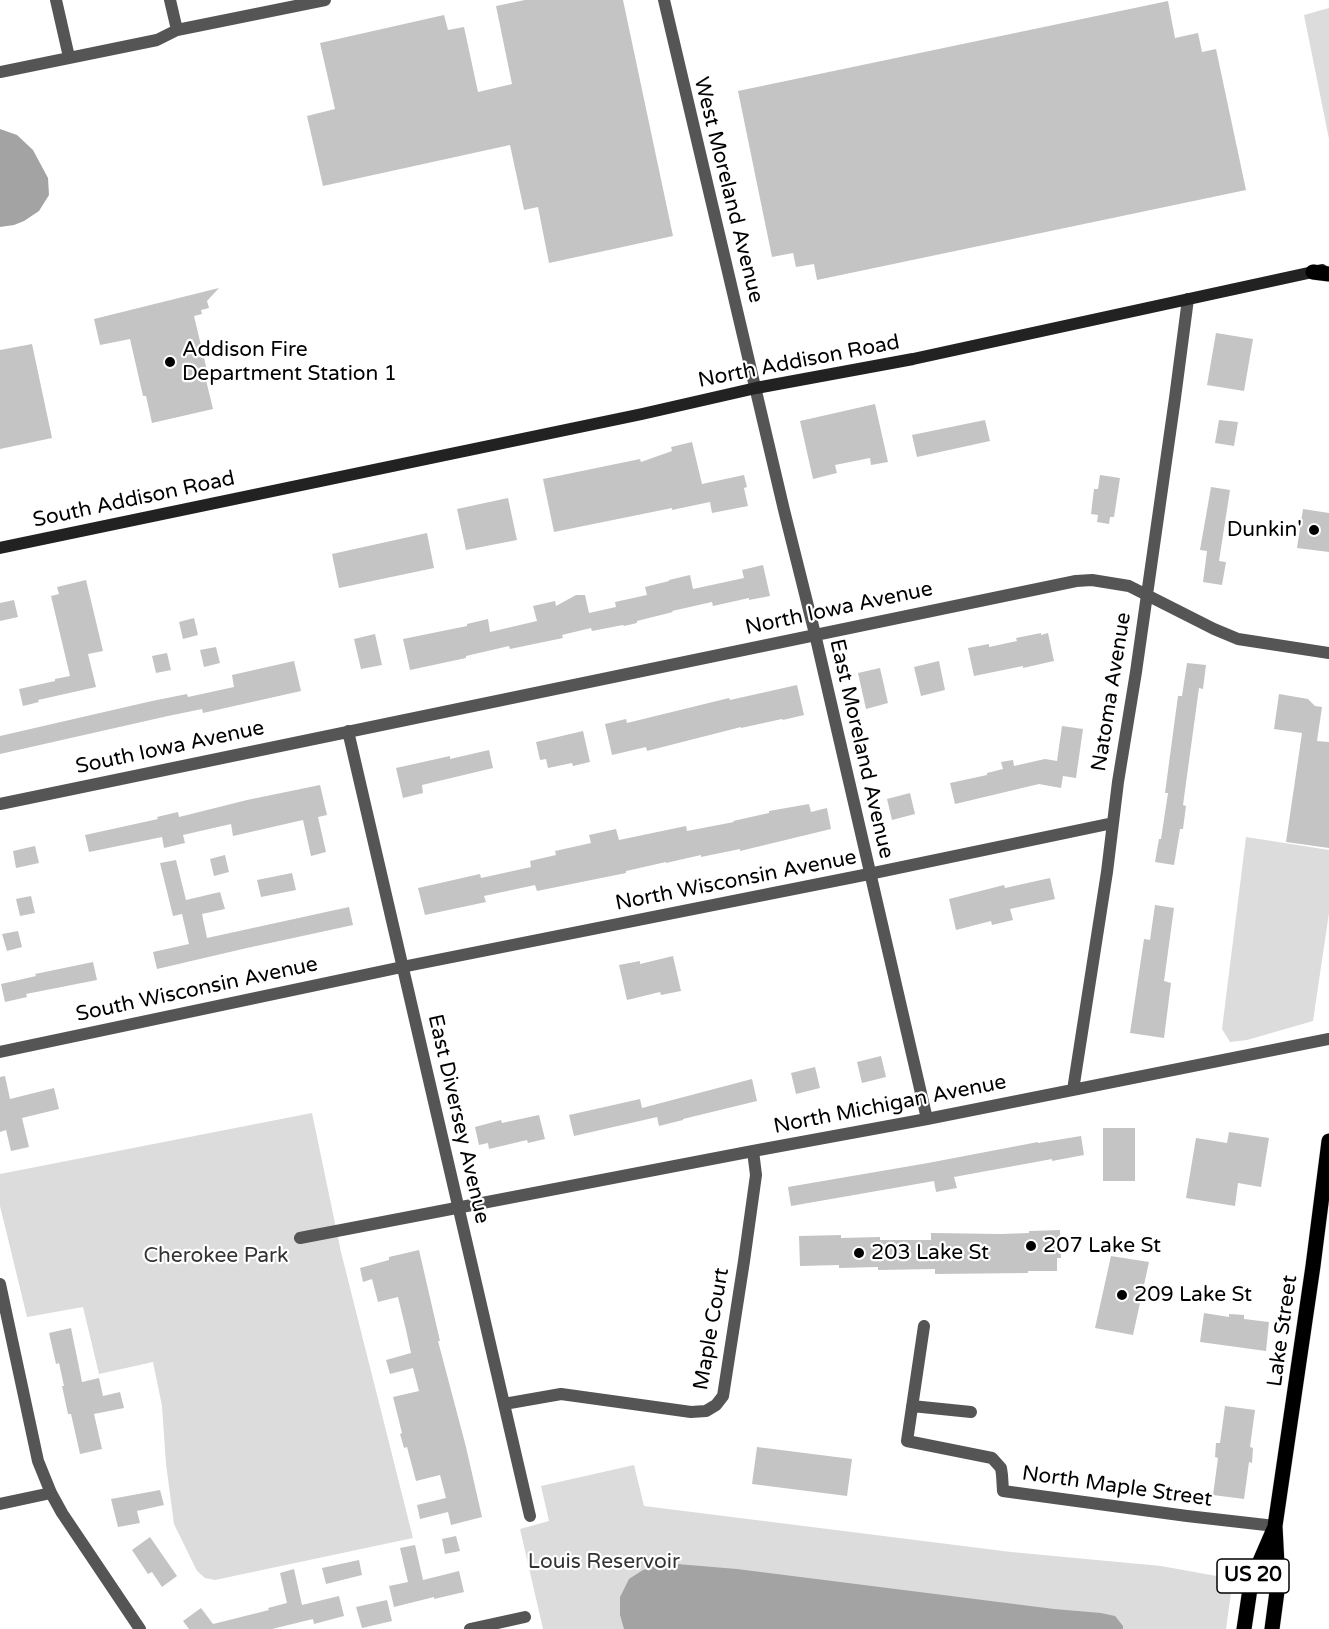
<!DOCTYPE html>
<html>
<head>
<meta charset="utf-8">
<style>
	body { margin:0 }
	canvas { display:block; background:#fff }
</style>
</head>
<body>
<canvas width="1329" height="1629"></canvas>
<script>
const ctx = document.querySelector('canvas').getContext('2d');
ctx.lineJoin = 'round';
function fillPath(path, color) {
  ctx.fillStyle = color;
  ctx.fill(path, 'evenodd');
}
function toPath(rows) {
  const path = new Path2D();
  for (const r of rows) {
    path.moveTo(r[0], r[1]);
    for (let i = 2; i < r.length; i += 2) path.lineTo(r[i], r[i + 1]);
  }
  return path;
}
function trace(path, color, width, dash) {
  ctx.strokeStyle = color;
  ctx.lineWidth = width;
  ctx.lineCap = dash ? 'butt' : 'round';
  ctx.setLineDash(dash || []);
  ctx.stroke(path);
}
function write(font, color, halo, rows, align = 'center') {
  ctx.font = font + ' "Varela Round",sans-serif';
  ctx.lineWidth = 4.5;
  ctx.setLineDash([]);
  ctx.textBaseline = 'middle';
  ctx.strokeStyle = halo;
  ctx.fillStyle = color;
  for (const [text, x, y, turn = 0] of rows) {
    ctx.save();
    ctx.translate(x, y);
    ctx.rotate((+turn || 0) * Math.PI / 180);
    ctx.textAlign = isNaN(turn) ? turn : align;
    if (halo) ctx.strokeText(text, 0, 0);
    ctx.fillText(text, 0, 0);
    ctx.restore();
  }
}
fillPath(toPath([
	[1329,8,1329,139,1304,15],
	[1246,837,1329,850,1329,913,1313,1021,1247,1040,1230,1042,1222,1029],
	[312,1113,341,1252,413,1538,215,1580,205,1578,197,1571,174,1524,166,1464,162,1406,153,1362,99,1374,83,1307,27,1317,0,1206,0,1174],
	[634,1465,644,1506,1011,1552,1161,1566,1233,1579,1226,1629,543,1629,520,1529,549,1521,541,1486]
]), '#dcdcdc');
fillPath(toPath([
	[0,129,17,135,33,150,48,178,49,195,39,211,24,221,14,225,0,227],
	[677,1564,737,1569,1054,1609,1101,1613,1115,1616,1123,1626,1123,1629,624,1629,620,1615,620,1597,629,1579,643,1570,659,1565]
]), '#a3a3a3');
fillPath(toPath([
	[525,0,623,0,673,236,549,263,538,207,524,210,510,145,323,186,307,116,335,109,320,43,444,15,448,30,464,27,478,92,512,84,496,6],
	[1168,1,1175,38,1198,33,1202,52,1216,49,1246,190,817,280,814,264,796,267,793,253,772,257,738,91],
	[219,288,207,301,209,308,201,310,202,314,194,316,209,379,206,380,213,409,152,423,146,396,143,396,130,339,100,345,94,319],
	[1216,333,1253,339,1244,391,1207,385],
	[32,344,52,438,0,449,0,350],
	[875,404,888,462,871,465,870,458,835,465,837,473,813,479,800,421],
	[985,420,990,441,917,457,912,435],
	[1219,420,1238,422,1234,446,1215,443],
	[692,442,702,484,744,475,747,487,744,488,748,506,712,513,710,502,672,510,672,508,554,532,543,479,640,459,641,462,672,451,671,447],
	[1100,475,1120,478,1114,517,1110,517,1109,524,1097,522,1098,515,1091,514,1094,489,1098,489],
	[1211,487,1230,490,1219,561,1226,562,1222,585,1203,582,1207,551,1200,550],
	[508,498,517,540,466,550,457,509],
	[1303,509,1329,513,1329,552,1297,548],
	[427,533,434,568,339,588,332,554],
	[763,565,770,596,749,600,749,598,713,606,712,602,672,611,673,612,637,621,637,623,624,626,623,625,592,631,591,628,562,635,563,638,510,649,509,646,466,656,466,658,410,670,403,639,467,626,467,624,488,619,490,632,537,621,533,606,555,601,556,606,576,595,585,595,589,613,616,607,615,602,647,595,645,587,669,581,669,580,690,575,693,589,744,578,742,570],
	[86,580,103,651,88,654,96,687,38,700,39,702,23,706,19,689,55,681,55,679,70,676,51,596,59,594,57,587],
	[14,600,18,617,0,621,0,603],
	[194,618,198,635,183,639,179,622],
	[1041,633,1041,635,1048,633,1054,661,1023,668,1023,666,974,676,968,648,989,644,989,647,1017,641,1016,638],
	[375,634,382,665,361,669,354,639],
	[216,647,220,663,204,667,200,650],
	[167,653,171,670,156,673,152,656],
	[294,661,301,691,203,713,202,709,168,716,0,754,0,736,152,701,187,694,188,697,234,687,232,675],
	[939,661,945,690,921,696,914,667],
	[1187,663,1206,665,1203,689,1199,688,1183,805,1186,806,1183,829,1180,829,1174,865,1155,862,1159,839,1161,839,1168,793,1165,793,1178,696,1182,696],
	[880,668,888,703,866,709,858,673],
	[797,685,804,715,783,720,782,719,741,728,741,727,647,751,646,747,612,755,605,724,626,719,627,723,729,698,730,700],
	[1279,694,1308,699,1315,706,1322,707,1317,741,1329,742,1329,848,1286,842,1302,733,1274,729],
	[1062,726,1083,729,1076,778,1063,776,1061,788,1039,784,955,804,950,783,987,775,987,773,1003,769,1001,762,1013,760,1014,766,1045,759,1057,761],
	[583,731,590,762,573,766,572,763,548,768,546,759,540,760,536,742],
	[489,750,493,768,422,785,423,793,403,798,396,768,450,756,450,759],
	[320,785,327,815,318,817,326,852,311,856,303,820,233,836,231,824,183,835,185,843,164,848,162,837,89,852,85,835,158,819,157,817,178,812,179,817,247,800],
	[910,793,915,814,892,820,887,799],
	[809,804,811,812,827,808,831,829,740,851,740,849,701,857,701,855,666,863,666,862,626,871,626,873,537,891,535,885,484,896,486,902,425,915,418,888,480,874,481,878,531,867,530,861,556,855,555,851,591,843,589,835,616,829,619,840,686,826,687,831,734,822,733,821,769,813,769,811],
	[35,846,39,863,16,868,13,851],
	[225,855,229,872,214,876,210,859],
	[176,860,186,900,220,892,225,909,202,914,207,938,349,907,353,925,247,948,157,969,153,952,189,944,182,914,173,916,160,863],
	[292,873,296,890,261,897,257,880],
	[1050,878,1055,899,1010,909,1013,920,992,925,991,921,956,930,949,899,1004,885,1005,888],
	[31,896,35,913,20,916,16,899],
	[1155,905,1174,908,1164,981,1171,983,1164,1038,1130,1033,1144,939,1150,940],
	[18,931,22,947,7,951,2,934],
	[673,956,681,991,661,995,660,992,627,1000,619,965,640,961,640,964],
	[93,962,97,980,26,994,27,997,5,1002,1,984,36,976,35,974],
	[881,1056,886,1077,862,1083,857,1062],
	[815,1067,820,1088,796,1094,791,1073],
	[5,1076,10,1099,54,1088,59,1109,22,1118,29,1147,11,1151,6,1130,0,1132,0,1077],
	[752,1079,757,1101,683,1119,683,1120,659,1126,657,1117,574,1136,569,1115,640,1099,642,1108],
	[539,1115,545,1139,528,1143,527,1140,489,1149,488,1143,479,1145,475,1127,501,1120,502,1123],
	[1103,1128,1135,1128,1135,1181,1103,1181],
	[1229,1132,1269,1138,1261,1187,1238,1183,1235,1206,1186,1198,1196,1138,1227,1143],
	[1081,1136,1084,1155,1052,1161,1052,1159,954,1177,957,1188,936,1192,934,1181,791,1206,788,1187,928,1163,1038,1142,1038,1143],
	[1060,1230,1061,1258,1057,1258,1057,1271,1028,1271,1028,1273,935,1274,935,1269,878,1270,878,1267,839,1268,839,1265,800,1266,799,1236,841,1235,841,1238,880,1237,880,1240,931,1240,931,1233,1001,1234,1029,1233,1029,1231],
	[419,1250,440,1341,438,1341,466,1447,482,1517,451,1525,448,1512,420,1519,417,1505,446,1498,440,1475,416,1481,407,1447,404,1448,400,1434,402,1433,393,1397,419,1391,413,1368,390,1374,386,1360,411,1353,406,1330,398,1297,378,1302,372,1279,363,1282,360,1268,389,1260,389,1257],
	[1111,1256,1149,1262,1133,1335,1095,1328],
	[1204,1313,1229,1317,1229,1314,1244,1315,1244,1319,1269,1322,1266,1351,1200,1342],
	[71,1328,82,1382,99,1378,103,1396,120,1392,124,1408,94,1414,102,1449,80,1454,71,1414,68,1414,62,1386,64,1386,59,1363,56,1364,49,1333],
	[1225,1406,1255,1410,1250,1447,1253,1448,1252,1463,1249,1462,1244,1499,1213,1495,1218,1458,1215,1457,1216,1443,1220,1443],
	[757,1447,852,1459,847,1496,752,1484],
	[160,1490,164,1505,137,1511,140,1523,118,1527,111,1499],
	[456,1536,460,1551,445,1554,442,1539],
	[150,1537,177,1576,162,1587,152,1572,148,1574,132,1550],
	[415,1545,423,1580,459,1571,464,1592,434,1599,434,1597,394,1607,389,1586,408,1582,400,1548],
	[359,1560,362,1575,326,1584,322,1568],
	[294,1569,302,1605,339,1596,344,1616,314,1624,313,1619,272,1629,189,1629,183,1621,201,1608,213,1624,269,1610,268,1608,287,1603,280,1573],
	[387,1600,392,1621,362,1628,356,1607]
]), '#c4c4c4');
const primary = toPath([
	[1313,272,1329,274],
	[1244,1629,1251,1582,1274,1529],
	[1272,1629,1278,1584,1275,1526,1313,1266,1329,1141]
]);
trace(primary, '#dbdbdb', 16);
trace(toPath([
	[56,0,69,57],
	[170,0,177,30],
	[664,0,784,510,815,634,927,1119],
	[0,72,157,40,177,30,325,0],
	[348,731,530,1516],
	[0,804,1076,581,1092,580,1129,586,1214,629,1238,639,1329,653],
	[0,1052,402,967,869,874,1113,823],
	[1073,1090,1107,872,1118,782,1136,672,1175,398,1188,299],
	[300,1238,753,1151,927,1119,1329,1039],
	[0,1284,38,1461,51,1493,62,1513,140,1629],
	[924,1326,907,1441,992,1458,1001,1468,1002,1475,1003,1491,1187,1516,1275,1526],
	[504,1404,561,1394,691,1412,706,1411,716,1405,723,1396,744,1261,756,1175,753,1151],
	[912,1406,971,1412],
	[0,1504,51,1493],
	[470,1629,525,1617]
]), '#555', 12);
trace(toPath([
	[0,548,642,414,756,388,913,359,1322,270]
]), '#222', 12);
trace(primary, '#000', 15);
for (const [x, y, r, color] of [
	[170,362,6,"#000"],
	[1314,530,6,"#000"],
	[1031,1246,6,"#000"],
	[859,1253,6,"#000"],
	[1122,1295,6,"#000"]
]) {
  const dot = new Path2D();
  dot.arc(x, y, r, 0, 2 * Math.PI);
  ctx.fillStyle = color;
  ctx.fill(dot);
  trace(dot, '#fff', 2);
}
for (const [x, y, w] of [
	[1253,1576,72]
]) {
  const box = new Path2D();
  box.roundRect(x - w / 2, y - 17, w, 34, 4.5);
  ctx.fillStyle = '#fff';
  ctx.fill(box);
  trace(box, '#000', 1.5);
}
write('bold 20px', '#000', null, [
	["US 20",1253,1576]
]);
write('21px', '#000', '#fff', [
	["West Moreland Avenue",728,190,76],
	["North Addison Road",799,362,-11],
	["South Addison Road",134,500,-12],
	["North Iowa Avenue",839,609,-12],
	["Natoma Avenue",1112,692,-81],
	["South Iowa Avenue",170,748,-12],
	["East Moreland Avenue",861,749,77],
	["North Wisconsin Avenue",736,881,-11],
	["South Wisconsin Avenue",197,990,-12],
	["North Michigan Avenue",890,1105,-11],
	["East Diversey Avenue",458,1119,77],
	["Maple Court",712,1329,-80],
	["Lake Street",1283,1331,-82],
	["North Maple Street",1117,1487,8]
]);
write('21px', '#000', '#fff', [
	["Addison Fire",182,350],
	["Department Station 1",182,374],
	["Dunkin'",1302,530,"right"],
	["207 Lake St",1043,1246],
	["203 Lake St",871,1253],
	["209 Lake St",1134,1295]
], 'left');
write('21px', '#333', '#fff', [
	["Cherokee Park",216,1256],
	["Louis Reservoir",604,1562]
]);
</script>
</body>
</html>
